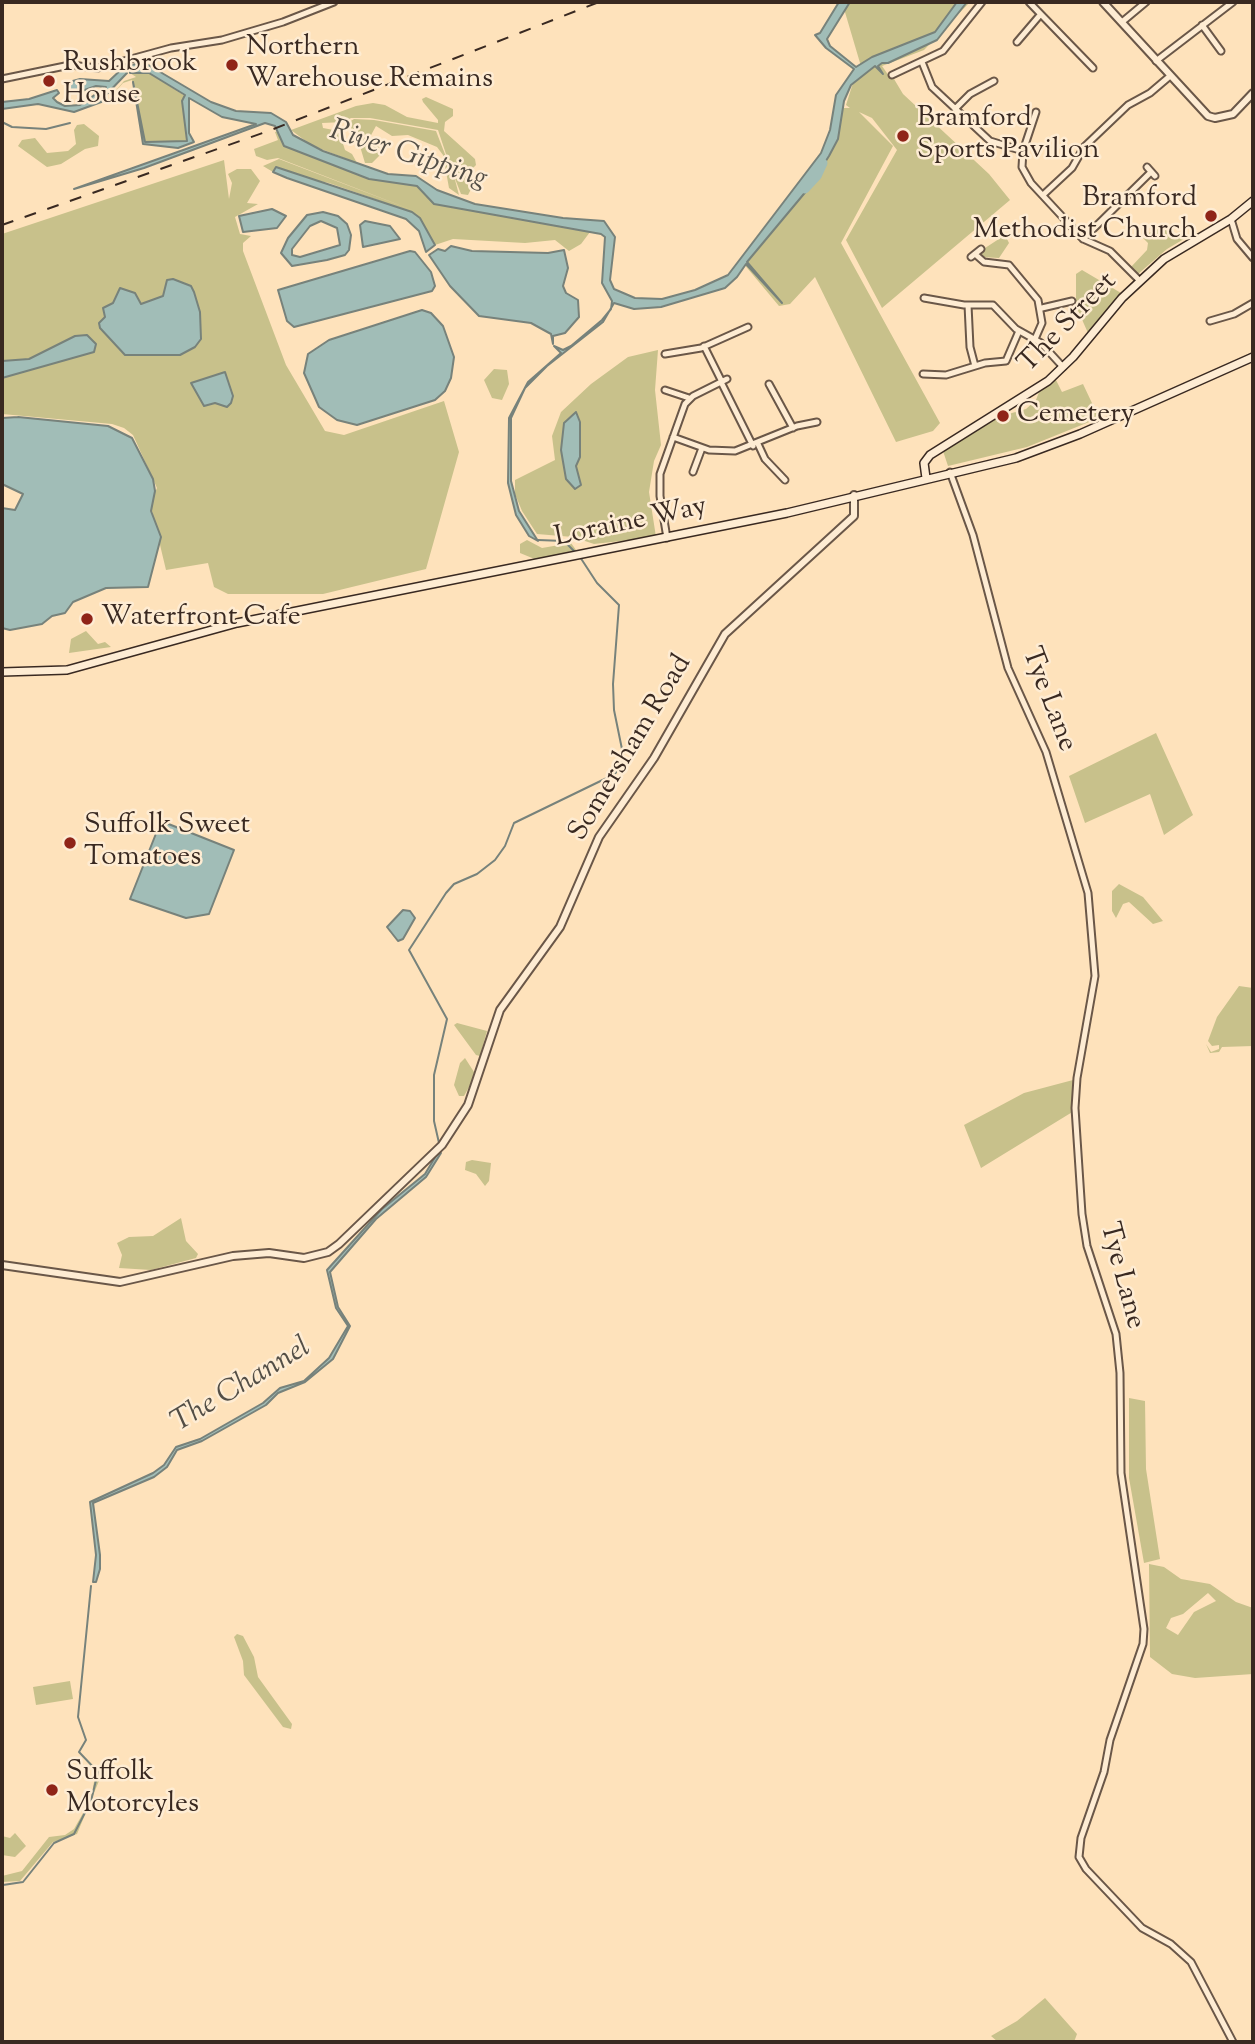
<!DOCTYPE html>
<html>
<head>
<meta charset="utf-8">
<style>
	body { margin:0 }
	#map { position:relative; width:1255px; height:2044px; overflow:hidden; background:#fee2bb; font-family:"Sorts Mill Goudy",serif }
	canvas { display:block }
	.frame { position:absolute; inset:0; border:4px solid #392921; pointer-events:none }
</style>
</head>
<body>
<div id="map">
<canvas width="1255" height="2044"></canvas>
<div class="frame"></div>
</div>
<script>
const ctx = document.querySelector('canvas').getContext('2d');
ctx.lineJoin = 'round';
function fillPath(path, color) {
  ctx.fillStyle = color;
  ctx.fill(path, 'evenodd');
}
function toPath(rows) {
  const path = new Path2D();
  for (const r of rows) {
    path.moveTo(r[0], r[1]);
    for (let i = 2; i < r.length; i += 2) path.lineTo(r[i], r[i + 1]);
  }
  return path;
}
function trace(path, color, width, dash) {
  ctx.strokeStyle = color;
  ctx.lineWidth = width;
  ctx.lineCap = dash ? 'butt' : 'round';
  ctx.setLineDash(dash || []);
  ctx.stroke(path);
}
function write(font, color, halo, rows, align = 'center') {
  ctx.font = font + ' "Sorts Mill Goudy",serif';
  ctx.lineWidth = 5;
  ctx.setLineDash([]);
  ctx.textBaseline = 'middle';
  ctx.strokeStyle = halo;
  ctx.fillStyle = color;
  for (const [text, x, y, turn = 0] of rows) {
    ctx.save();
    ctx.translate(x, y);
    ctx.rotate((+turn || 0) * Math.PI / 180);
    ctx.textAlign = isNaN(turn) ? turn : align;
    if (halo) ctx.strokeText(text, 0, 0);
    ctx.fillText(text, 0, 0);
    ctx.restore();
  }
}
fillPath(toPath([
	[842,2,970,2,924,50,882,66,889,76,902,70,903,74,894,79,903,94,989,174,1010,200,882,308,846,240,897,150,872,118,859,112,893,146,841,243,940,423,933,431,896,442,815,277,790,304,779,306,743,263,816,176,835,136,841,108,850,108,846,105,853,83,863,73],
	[138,70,149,73,185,96,182,101,187,142,145,142,132,80,123,83,105,103,124,81,136,77,130,73],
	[426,97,453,109,453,116,445,122,444,131,475,159,476,165,466,175,472,187,468,195,461,194,454,176,459,195,449,188,443,155,437,147,408,135,392,136,376,126,370,137,379,147,381,154,372,163,365,163,356,133,346,124,354,119,374,120,436,131,453,175,438,130,370,118,351,118,344,122,322,123,323,128,339,131,345,150,352,154,357,163,311,145,291,130,356,106,373,103,385,105,407,117,438,123,438,120,423,102,422,99],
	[84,124,99,136,98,146,85,149,61,164,47,167,18,146,22,140,35,138,47,153,68,151,76,144,74,130,77,125],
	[279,131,297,151,369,179,417,186,435,204,590,232,581,244,569,251,555,240,525,243,453,239,435,245,420,218,412,212,329,183,273,172,263,166,279,159,420,213,278,158,267,160,256,156,254,149,278,140,275,132],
	[224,160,229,199,232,183,228,174,237,169,251,169,260,181,247,203,258,204,235,217,240,234,251,236,243,243,243,251,286,365,325,431,344,435,444,401,459,452,426,569,323,594,228,594,214,587,208,563,166,570,150,503,157,488,133,435,124,428,112,424,2,414,2,234],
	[1163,225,1187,230,1169,227,1168,235,1178,237,1179,233,1189,236,1167,249,1138,274,1131,267,1147,250,1148,243,1142,237],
	[1005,235,1009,243,999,258,982,257,982,250],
	[1082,270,1121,293,1088,333,1076,306,1076,274],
	[658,350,655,390,661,445,654,461,649,492,656,537,594,544,573,537,537,534,522,511,515,494,515,480,555,460,552,436,561,412,591,384,628,357],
	[494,369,507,370,509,384,502,400,492,398,484,380],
	[1056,380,1062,392,1083,384,1099,418,1027,447,948,466,942,448,998,417,1026,409,1036,400,1039,392],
	[527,540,542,548,571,543,576,550,537,560,520,553,520,544],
	[86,631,98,644,105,642,111,647,69,653,71,639],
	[1156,733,1193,815,1164,835,1150,794,1085,823,1069,776],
	[1119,884,1143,897,1163,921,1153,924,1129,902,1123,904,1116,918,1112,911,1112,891],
	[1239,986,1253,988,1253,1046,1222,1047,1219,1052,1210,1053,1206,1044,1211,1052,1219,1049,1219,1045,1212,1046,1208,1041,1217,1017],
	[457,1023,487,1031,480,1056,476,1055,454,1025],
	[465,1058,474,1072,473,1080,464,1096,459,1096,454,1085,460,1063],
	[1073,1080,1074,1111,981,1168,964,1125,1024,1093],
	[472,1160,491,1163,489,1181,485,1186,476,1174,465,1170,466,1162],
	[181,1218,186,1241,198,1254,196,1258,151,1270,119,1268,122,1255,117,1243,129,1237,153,1236],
	[1129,1398,1145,1401,1146,1469,1160,1559,1144,1563,1129,1478],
	[1149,1564,1164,1567,1181,1579,1210,1584,1236,1602,1253,1608,1253,1674,1195,1678,1172,1674,1150,1657],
	[1208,1593,1216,1601,1194,1612,1178,1635,1166,1628,1171,1618,1183,1614],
	[237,1634,243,1636,254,1657,258,1677,292,1724,291,1729,283,1727,244,1675,243,1661,234,1637],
	[70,1681,73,1699,36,1705,33,1687],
	[95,1776,101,1776,77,1834,53,1842,20,1881,2,1882,2,1876,22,1871,49,1837,65,1835,74,1829,91,1799],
	[15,1833,26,1846,15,1857,2,1855,2,1836,10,1838],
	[1045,1998,1077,2034,1074,2042,998,2042,991,2036,1017,2021]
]), '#c8c18b');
const water = toPath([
	[839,2,850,2,827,39,830,46,856,67,872,57,935,32,957,2,967,2,937,40,888,63,882,63,878,66,883,74,875,66,851,85,844,101,838,139,829,156,808,189,747,262,782,303,746,264,737,277,725,288,661,307,634,309,614,303,603,322,547,366,525,388,511,418,511,481,519,511,538,541,529,536,516,515,508,483,509,418,528,382,561,353,554,346,563,350,571,346,602,320,611,309,612,301,602,283,605,237,601,234,434,204,417,186,369,179,284,146,275,126,265,123,144,168,74,189,256,124,222,117,189,98,189,133,194,142,178,148,143,144,133,82,145,142,187,141,182,101,185,95,149,73,130,73,129,65,145,63,211,102,236,111,271,113,286,122,293,135,323,151,388,174,416,176,437,190,475,204,563,218,604,221,615,237,610,280,614,289,635,298,662,299,695,290,728,275,821,153,830,130,836,95,854,69,826,48,815,35,820,33,839,2],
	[126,65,127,73,103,98,104,101,74,112,38,104,2,109,2,102,29,99,57,90,59,93,53,98,57,102,65,106,80,105,106,87,96,86,76,93,69,91,69,82,80,79,109,81,126,65],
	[276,167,412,212,420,218,435,245,426,252,419,231,406,219,287,178,273,172,276,167],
	[272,209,286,216,277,228,243,232,239,216,272,209],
	[323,212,338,216,347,224,351,235,349,250,345,255,327,260,292,266,281,253,288,238,307,215,323,212],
	[321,221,337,228,340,245,300,257,292,255,292,249,310,226,321,221],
	[365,221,390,226,400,239,363,247,360,225,365,221],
	[451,246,472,251,548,253,564,250,568,268,563,286,566,293,578,300,579,317,565,333,553,336,553,344,551,334,531,323,479,316,450,286,429,255,438,249,445,251,451,246],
	[410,251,415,252,431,272,435,286,432,291,294,327,287,321,278,290,410,251],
	[173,279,191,286,194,292,200,312,201,339,195,347,180,355,125,355,100,328,99,323,105,317,103,308,113,303,120,288,135,293,141,304,163,296,167,280,173,279],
	[422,310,431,313,443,326,454,357,451,378,445,391,435,400,357,425,337,420,319,407,304,373,308,354,329,340,422,310],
	[87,335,96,344,94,352,2,378,2,361,29,359,75,336,87,335],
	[225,372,233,396,231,403,227,407,215,403,204,406,191,383,225,372],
	[576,412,580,422,580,457,576,466,581,485,575,489,566,479,561,450,564,423,576,412],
	[18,417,108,426,132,438,153,479,155,491,151,511,161,537,148,587,106,588,73,602,65,613,52,616,42,624,10,630,2,628,2,508,15,510,23,494,2,484,2,418,18,417],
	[161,821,234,850,209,914,186,918,130,899,161,821],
	[403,910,410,911,415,918,403,939,398,941,387,927,403,910],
	[441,1153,426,1177,376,1219,330,1272,338,1307,350,1326,333,1359,305,1382,278,1393,266,1405,202,1441,177,1450,167,1467,154,1477,93,1503,100,1555,100,1569,96,1582,93,1582,96,1555,90,1502,153,1473,164,1465,176,1447,200,1439,263,1403,280,1388,304,1381,329,1358,348,1326,336,1308,327,1270,382,1209,425,1174,437,1154,441,1153]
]);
fillPath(water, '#a1bdb7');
trace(water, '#77827b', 2);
trace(toPath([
	[2,122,12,127,46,129,70,123],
	[538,540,564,541,576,553],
	[439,1143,434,1121,434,1075,447,1019,409,950,446,893,454,884,477,874,495,860,505,846,514,823,615,774,624,759,614,710,613,684,619,605,597,583,580,557],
	[2,1891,3,1885,23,1882,54,1843,74,1834,91,1801,98,1772,79,1752,86,1740,78,1717,91,1586]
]), '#77827b', 2);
trace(toPath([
	[805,189,817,176,823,163]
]), '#a1bdb7', 9);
const minor = toPath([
	[1029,2,1093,68],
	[1122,22,1146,2],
	[1202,25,1221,51],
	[1017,42,1040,15],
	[1156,61,1233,2],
	[922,62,932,87,990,141,1023,151,1022,167,1031,183,1083,239,1110,251,1140,281],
	[892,75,943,51,982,2],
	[2,79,70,65,98,68,171,48,222,40,283,22,334,2],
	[955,109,970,94,994,81],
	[1023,151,1036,112],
	[1147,167,1155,176],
	[1043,195,1072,168,1084,147,1128,105,1150,93,1170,76],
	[1231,219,1237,239,1253,258],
	[1083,239,1151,172],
	[975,254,984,262,1009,265,1038,300,1042,323,1035,339],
	[971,257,981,249],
	[924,298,964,305,993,305,1016,329,1041,343,1063,367],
	[968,305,970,347,975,366],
	[1042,308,1072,301],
	[1210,321,1234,314,1253,303],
	[704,346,722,382],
	[665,354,701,348,748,327],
	[923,374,946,375,985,363,1006,361,1019,331],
	[721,382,753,446],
	[769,384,793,428],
	[665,390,689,398],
	[673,437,709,450,735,451,797,426,817,422],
	[758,444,765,459,785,480],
	[693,472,702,448],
	[950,472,973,535,1008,668,1046,752,1088,893,1095,976,1077,1078,1075,1108,1082,1214,1087,1246,1116,1334,1120,1373,1121,1473,1144,1629,1143,1644,1110,1740,1104,1772,1081,1838,1079,1857,1086,1869,1142,1928,1171,1944,1191,1962,1233,2042],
	[667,538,660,496,660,474,685,404,693,396,727,379]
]);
const tertiary = toPath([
	[1103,2,1208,116,1215,118,1233,114,1253,93],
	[2,1265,120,1282,233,1256,269,1253,304,1258,328,1252,339,1244,442,1145,468,1105,500,1010,560,927,599,837,654,758,725,634,854,516,854,495]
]);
const secondary = toPath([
	[926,478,924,463,930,455,1048,381,1073,357,1122,298,1164,259,1231,219,1253,201],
	[2,672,67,670,237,623,787,513,1016,458,1080,434,1253,357]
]);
trace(minor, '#6a5748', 9);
trace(tertiary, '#6a5748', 10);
trace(secondary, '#392921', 10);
trace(minor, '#feecd3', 5);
trace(tertiary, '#feecd3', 6);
trace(secondary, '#feecd3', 7);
trace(toPath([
	[2,225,271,130,599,2]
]), '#392921', 2, [12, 12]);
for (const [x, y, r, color] of [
	[232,65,7,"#8f2418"],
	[49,81,7,"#8f2418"],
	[903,136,7,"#8f2418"],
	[1211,216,7,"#8f2418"],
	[1003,416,7,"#8f2418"],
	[87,619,7,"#8f2418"],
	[70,843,7,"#8f2418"],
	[52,1790,7,"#8f2418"]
]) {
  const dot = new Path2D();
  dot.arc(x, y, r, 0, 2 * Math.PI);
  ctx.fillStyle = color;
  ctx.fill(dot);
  trace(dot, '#feecd3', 2.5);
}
write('28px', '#392921', '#feecd3', [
	["Northern",246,49],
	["Warehouse Remains",246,81],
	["Rushbrook",63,65],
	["House",63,97],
	["Bramford",917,120],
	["Sports Pavilion",917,152],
	["Bramford",1197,200,"right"],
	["Methodist Church",1197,232,"right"],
	["Cemetery",1017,416],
	["Waterfront Cafe",101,619],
	["Suffolk Sweet",84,827],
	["Tomatoes",84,859],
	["Suffolk",66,1774],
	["Motorcyles",66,1806]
], 'left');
write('28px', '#392921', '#feecd3', [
	["The Street",1069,324,-46],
	["Loraine Way",631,524,-12],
	["Tye Lane",1047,700,69],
	["Somersham Road",632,749,-59],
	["Tye Lane",1120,1276,75]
]);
write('italic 30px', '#534e46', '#feecd3', [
	["River Gipping",408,157,18],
	["The Channel",242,1387,-31]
]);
</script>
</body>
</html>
